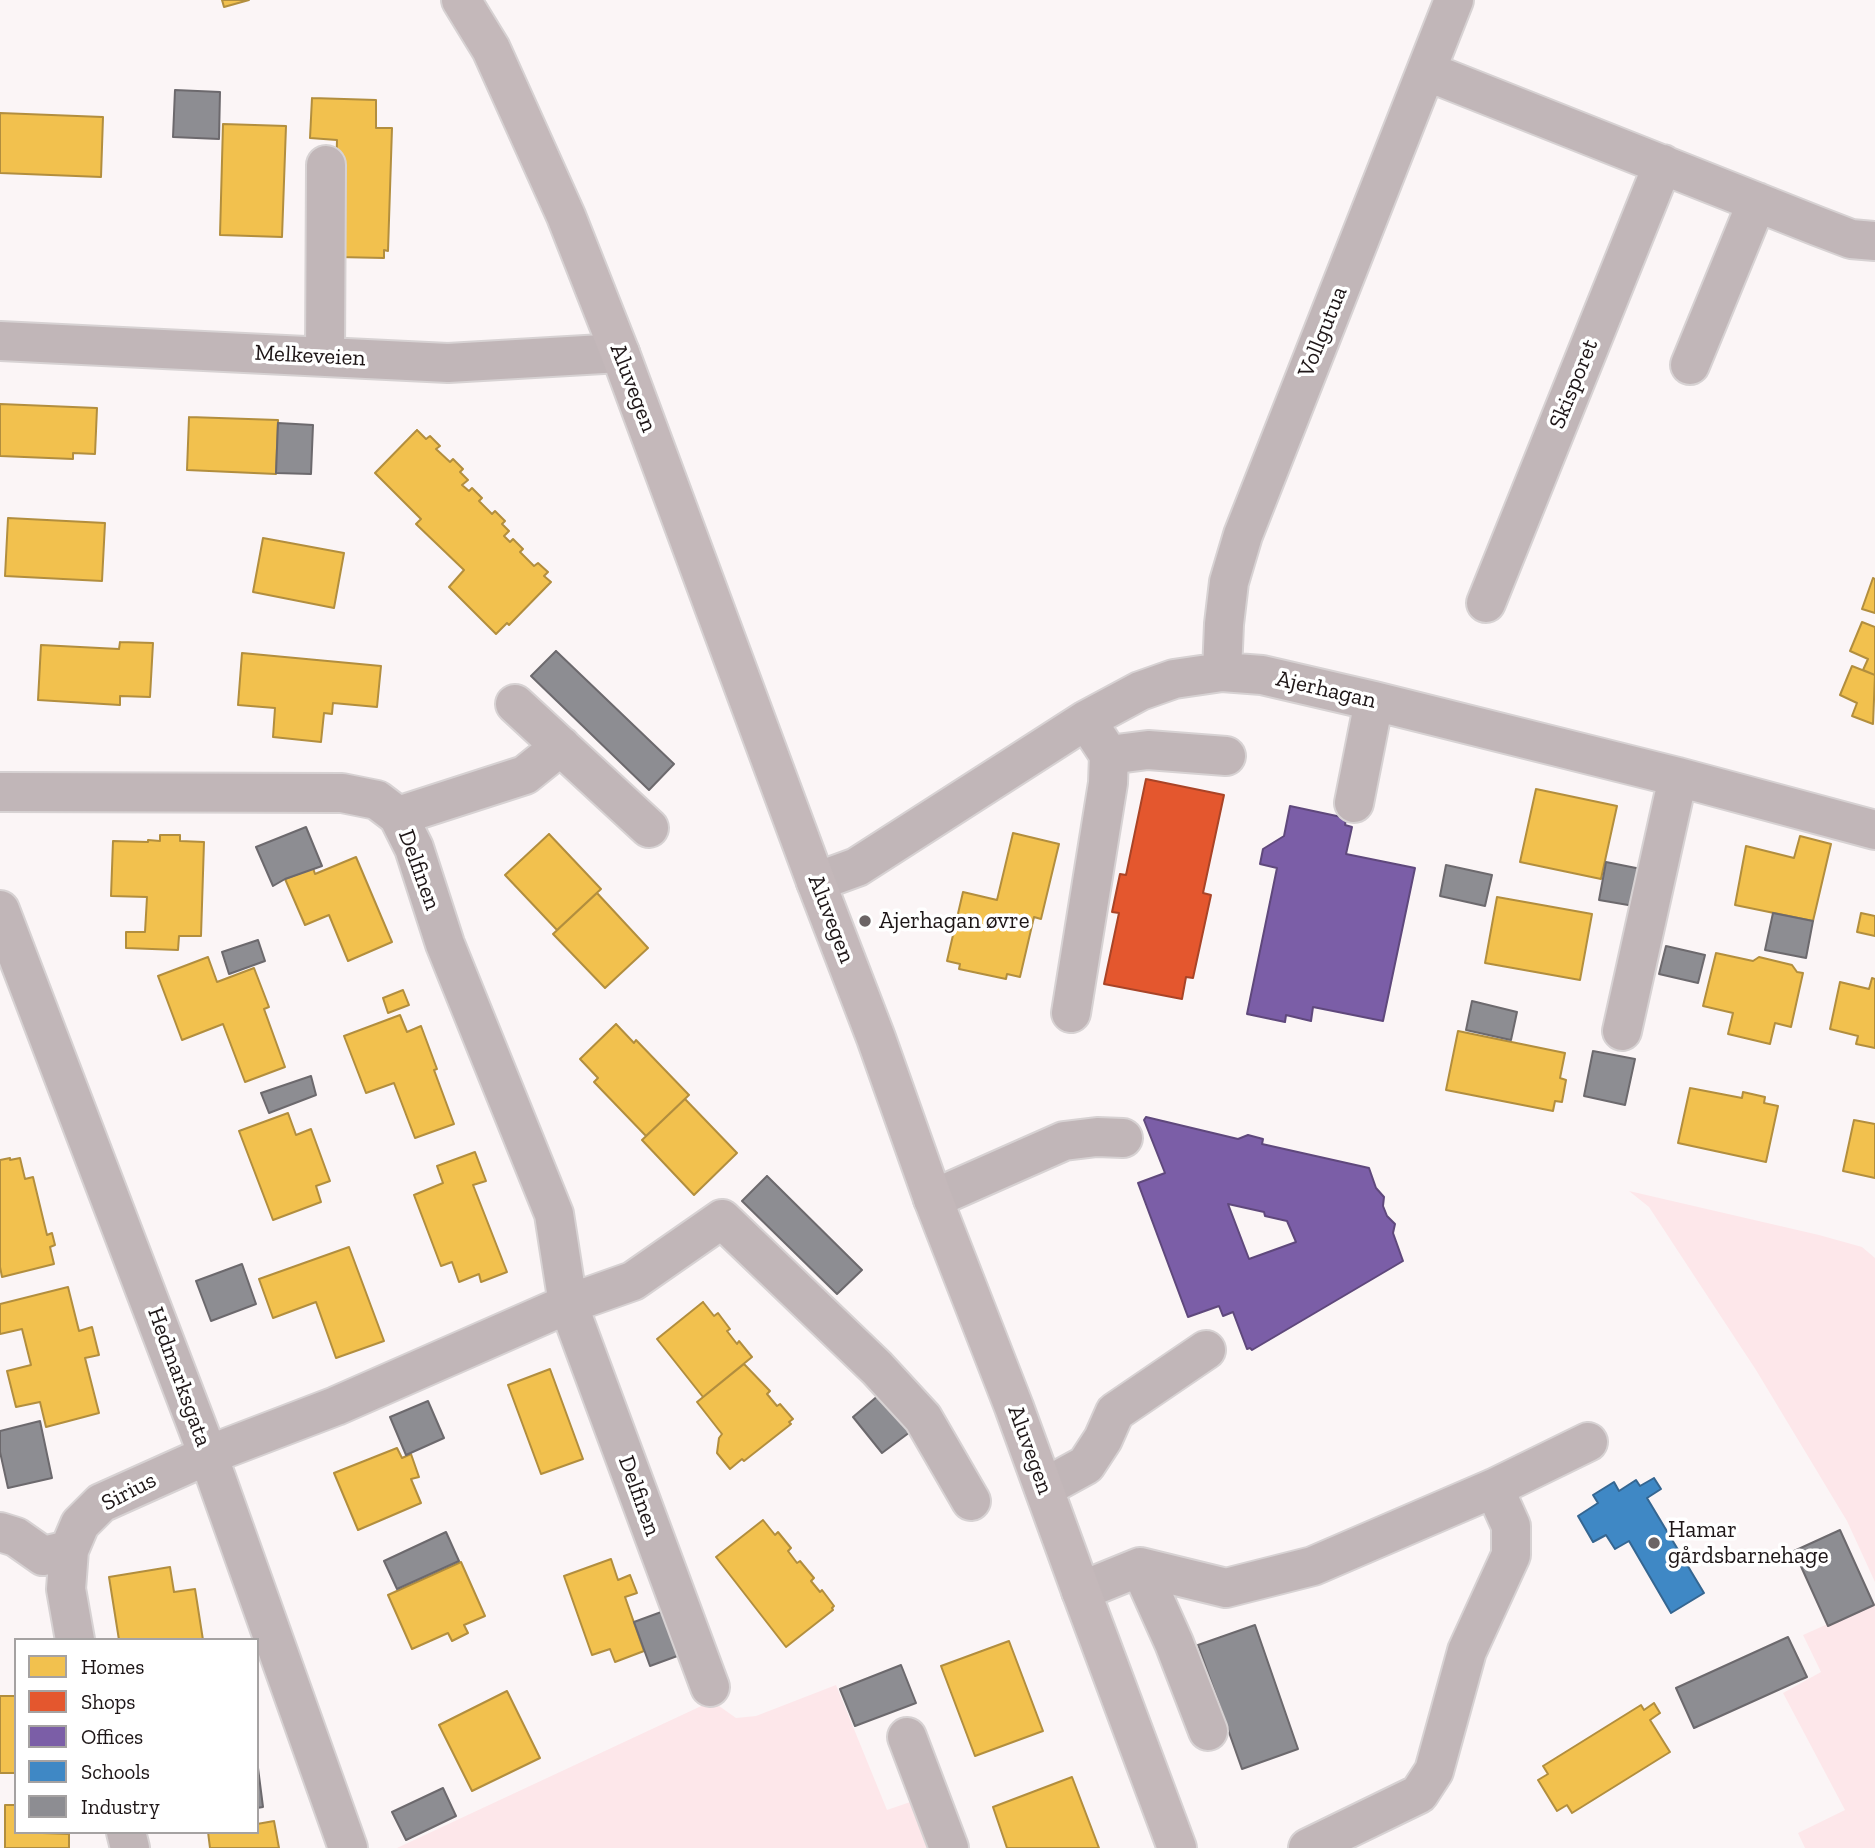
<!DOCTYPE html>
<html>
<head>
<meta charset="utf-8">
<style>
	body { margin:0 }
	#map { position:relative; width:1875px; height:1848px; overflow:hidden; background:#fbf5f6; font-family:"Zilla Slab",serif }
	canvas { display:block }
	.legend { position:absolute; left:14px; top:1638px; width:245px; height:196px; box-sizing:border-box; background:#fff; border:2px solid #a5a2a2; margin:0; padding:9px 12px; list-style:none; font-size:21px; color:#1e1617 }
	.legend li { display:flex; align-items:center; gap:14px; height:35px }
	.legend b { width:35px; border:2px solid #a5a2a2 }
</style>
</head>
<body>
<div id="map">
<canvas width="1875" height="1848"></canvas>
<ul class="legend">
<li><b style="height:19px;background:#f2c14e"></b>Homes</li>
<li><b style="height:19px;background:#e4572e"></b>Shops</li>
<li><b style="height:19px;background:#7b5ea7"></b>Offices</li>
<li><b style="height:19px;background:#3f88c5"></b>Schools</li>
<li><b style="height:19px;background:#8d8d92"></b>Industry</li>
</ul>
</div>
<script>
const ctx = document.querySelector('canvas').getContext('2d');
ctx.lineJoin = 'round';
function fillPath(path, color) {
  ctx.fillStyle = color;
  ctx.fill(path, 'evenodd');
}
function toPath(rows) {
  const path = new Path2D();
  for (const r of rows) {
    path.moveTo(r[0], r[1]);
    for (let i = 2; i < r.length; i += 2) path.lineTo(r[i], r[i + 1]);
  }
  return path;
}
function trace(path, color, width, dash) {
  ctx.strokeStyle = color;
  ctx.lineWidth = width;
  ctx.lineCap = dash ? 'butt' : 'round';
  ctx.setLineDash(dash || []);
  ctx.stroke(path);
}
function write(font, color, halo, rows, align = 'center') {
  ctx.font = font + ' "Zilla Slab",serif';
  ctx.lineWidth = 7;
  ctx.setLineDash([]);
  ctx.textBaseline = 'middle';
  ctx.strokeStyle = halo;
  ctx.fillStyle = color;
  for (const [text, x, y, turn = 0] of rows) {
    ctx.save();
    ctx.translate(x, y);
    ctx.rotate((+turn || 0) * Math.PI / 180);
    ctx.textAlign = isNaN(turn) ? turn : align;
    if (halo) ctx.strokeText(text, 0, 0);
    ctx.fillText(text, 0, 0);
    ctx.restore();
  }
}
fillPath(toPath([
	[1629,1191,1819,1235,1862,1247,1875,1258,1875,1582,1847,1521,1756,1370,1649,1207],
	[1875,1603,1875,1848,1805,1848,1798,1833,1845,1810,1783,1693,1821,1672,1803,1635],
	[836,1685,887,1810,919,1799,938,1848,397,1848,712,1701,736,1718,756,1716]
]), '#fde7ea');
const homes = toPath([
	[222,0,249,0,224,7,222,0],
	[312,98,376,100,376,128,392,128,388,251,384,250,384,258,338,257,334,249,337,140,310,138,312,98],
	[0,113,103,117,101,177,0,173,0,113],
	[223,124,286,126,282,237,220,235,223,124],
	[0,404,97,408,95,454,73,453,73,459,0,456,0,404],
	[189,417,278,420,276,474,187,470,189,417],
	[417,430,426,439,430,436,440,446,436,449,450,462,453,459,463,469,460,472,468,480,462,485,469,491,472,488,482,498,479,501,492,514,495,511,505,521,502,524,509,531,504,536,510,542,513,539,523,549,520,552,534,566,538,563,548,572,544,576,551,582,509,625,507,623,496,634,449,587,464,570,416,524,421,519,375,473,417,430],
	[8,518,105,523,102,581,5,576,8,518],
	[263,538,344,553,334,608,253,592,263,538],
	[1873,578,1875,579,1875,613,1862,609,1873,578],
	[1862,622,1875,627,1875,675,1863,670,1868,659,1850,651,1862,622],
	[120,642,153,643,150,697,120,696,120,705,38,700,41,645,119,649,120,642],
	[242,653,381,666,377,707,333,703,332,714,324,713,321,742,273,737,275,708,238,705,242,653],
	[1852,666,1875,675,1873,724,1852,716,1857,703,1840,695,1852,666],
	[1536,789,1617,806,1601,879,1520,862,1536,789],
	[1013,833,1059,844,1041,919,1034,917,1020,977,1007,974,1006,979,959,969,960,964,947,961,963,892,997,900,1013,833],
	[549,834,601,889,557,930,505,875,549,834],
	[160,835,180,835,180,841,204,842,201,936,179,936,178,950,126,948,126,932,145,932,147,897,111,896,113,841,148,842,148,840,160,841,160,835],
	[1800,836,1831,844,1813,921,1735,905,1746,846,1794,858,1800,836],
	[356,857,392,942,348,961,329,915,305,925,285,879,313,868,315,874,356,857],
	[597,893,648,948,605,988,553,934,597,893],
	[1497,897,1592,914,1580,980,1485,963,1497,897],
	[1861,913,1875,916,1875,936,1857,932,1861,913],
	[1716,953,1753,961,1759,957,1792,965,1797,972,1803,973,1791,1027,1775,1023,1770,1044,1728,1034,1733,1013,1703,1006,1716,953],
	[208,957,217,982,254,968,269,1007,264,1009,285,1067,245,1082,223,1024,182,1040,158,976,208,957],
	[1872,978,1875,979,1875,1048,1856,1044,1858,1036,1830,1029,1840,982,1869,989,1872,978],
	[403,990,409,1005,388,1013,383,998,403,990],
	[400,1015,407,1032,421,1026,437,1069,434,1070,454,1124,415,1138,394,1083,366,1093,344,1036,400,1015],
	[616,1024,634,1043,636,1040,689,1095,646,1136,594,1082,598,1078,580,1059,616,1024],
	[1458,1031,1565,1053,1560,1078,1566,1080,1562,1102,1555,1101,1553,1111,1446,1090,1458,1031],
	[1690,1088,1742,1098,1743,1092,1765,1097,1764,1103,1778,1106,1766,1162,1678,1143,1690,1088],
	[685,1099,737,1153,694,1195,642,1140,685,1099],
	[288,1113,296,1135,311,1129,330,1181,316,1186,321,1202,273,1220,239,1131,288,1113],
	[1854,1120,1875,1124,1875,1178,1843,1171,1854,1120],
	[475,1152,486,1181,473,1185,507,1272,481,1282,479,1274,459,1282,452,1262,441,1266,414,1195,443,1183,437,1166,475,1152],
	[10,1158,10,1160,20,1158,25,1179,33,1177,47,1235,52,1233,55,1245,50,1247,54,1264,2,1277,0,1267,0,1160,10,1158],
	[349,1247,384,1341,336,1358,316,1302,273,1318,259,1279,349,1247],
	[68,1287,79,1331,92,1327,99,1355,85,1358,99,1413,46,1427,40,1402,16,1407,7,1371,31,1365,22,1329,0,1334,0,1304,68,1287],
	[703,1302,714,1316,718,1313,730,1329,727,1331,737,1344,739,1341,752,1357,703,1397,657,1339,703,1302],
	[744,1364,770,1391,767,1394,777,1406,780,1404,793,1419,789,1422,791,1424,744,1461,742,1459,730,1469,717,1453,719,1438,722,1434,697,1402,744,1364],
	[550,1369,583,1459,541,1474,508,1385,550,1369],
	[397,1448,402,1458,411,1454,419,1477,411,1479,421,1503,358,1530,334,1473,397,1448],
	[763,1520,775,1535,778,1532,791,1548,788,1551,797,1563,800,1561,814,1578,811,1581,820,1592,822,1590,834,1606,832,1608,833,1610,786,1647,716,1557,763,1520],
	[611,1559,618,1580,630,1575,637,1593,625,1597,644,1651,615,1662,610,1649,592,1655,564,1576,611,1559],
	[461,1562,485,1616,464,1625,468,1633,452,1641,448,1633,412,1649,388,1595,461,1562],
	[170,1567,174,1592,195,1589,203,1640,119,1640,109,1577,170,1567],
	[1009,1641,1043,1731,975,1756,941,1666,1009,1641],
	[507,1691,540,1758,472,1791,439,1725,507,1691],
	[0,1696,16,1696,16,1773,0,1773,0,1696],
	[1654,1703,1660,1713,1650,1720,1670,1752,1572,1813,1567,1805,1557,1811,1538,1780,1548,1774,1543,1766,1641,1705,1644,1710,1654,1703],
	[1072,1777,1099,1848,1007,1848,993,1807,1072,1777],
	[5,1805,16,1805,16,1832,69,1834,69,1848,5,1848,5,1805],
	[274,1821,279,1848,210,1848,208,1832,257,1832,257,1824,274,1821]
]);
fillPath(homes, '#f2c14e');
trace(homes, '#b28e3e', 2);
const shops = toPath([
	[1146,779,1224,795,1203,893,1211,895,1193,978,1186,977,1182,999,1104,984,1119,913,1112,912,1120,874,1126,875,1146,779]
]);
fillPath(shops, '#e4572e');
trace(shops, '#a94427', 2);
const offices = toPath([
	[1290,806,1346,818,1345,825,1352,827,1346,854,1415,868,1383,1021,1313,1007,1311,1021,1286,1015,1285,1022,1247,1014,1277,868,1260,864,1263,849,1284,836,1290,806],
	[1146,1117,1238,1139,1248,1135,1263,1139,1262,1144,1369,1168,1376,1188,1384,1197,1383,1206,1387,1216,1395,1224,1393,1233,1403,1261,1252,1350,1250,1348,1247,1349,1233,1312,1223,1316,1219,1306,1188,1317,1138,1183,1165,1173,1144,1120,1146,1117],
	[1228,1204,1264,1212,1265,1216,1287,1221,1296,1242,1249,1259,1228,1204]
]);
fillPath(offices, '#7b5ea7');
trace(offices, '#5f487c', 2);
const schools = toPath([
	[1654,1478,1661,1489,1647,1498,1704,1593,1671,1613,1629,1541,1615,1549,1606,1535,1593,1542,1578,1516,1598,1503,1593,1495,1614,1482,1619,1491,1636,1480,1640,1486,1654,1478]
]);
fillPath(schools, '#3f88c5');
trace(schools, '#356691', 2);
const industry = toPath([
	[175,90,220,92,219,139,173,137,175,90],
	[278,423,313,425,311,474,276,473,278,423],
	[556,651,674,764,649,790,531,676,556,651],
	[306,827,322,866,285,879,273,886,256,847,306,827],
	[1606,862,1641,869,1634,906,1599,900,1606,862],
	[1446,865,1492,875,1485,906,1440,896,1446,865],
	[1773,913,1813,921,1806,958,1765,950,1773,913],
	[258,940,265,961,229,974,222,952,258,940],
	[1666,946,1705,955,1698,983,1659,974,1666,946],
	[1472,1001,1517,1012,1511,1040,1466,1030,1472,1001],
	[1593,1051,1635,1059,1625,1105,1584,1096,1593,1051],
	[311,1076,316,1095,269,1113,261,1093,311,1076],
	[767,1176,862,1270,837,1294,742,1201,767,1176],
	[242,1264,256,1304,211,1321,196,1281,242,1264],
	[880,1394,910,1432,882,1453,853,1417,880,1394],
	[428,1401,444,1438,406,1455,390,1417,428,1401],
	[40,1421,52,1478,8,1488,0,1452,0,1431,40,1421],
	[1840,1530,1874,1605,1828,1626,1794,1551,1840,1530],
	[446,1532,459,1561,397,1589,384,1561,446,1532],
	[664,1611,680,1655,650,1666,634,1622,664,1611],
	[1255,1625,1298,1749,1242,1769,1198,1645,1255,1625],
	[1788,1637,1807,1677,1694,1728,1676,1688,1788,1637],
	[901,1665,916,1703,855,1726,840,1689,901,1665],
	[258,1768,263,1807,257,1808,257,1768,258,1768],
	[443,1788,456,1816,406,1840,392,1812,443,1788]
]);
fillPath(industry, '#8d8d92');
trace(industry, '#6c696d', 2);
const minor = toPath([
	[1426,71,1817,226,1851,239,1875,241],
	[0,341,448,363,620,353],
	[325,357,326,165],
	[1690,365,1757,202],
	[1486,603,1663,164],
	[1222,672,1224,624,1229,582,1243,535,1454,0],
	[515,704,649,828],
	[1109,755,1148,750,1226,756],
	[0,792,342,793,377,800,398,816,414,848,445,944,554,1214,568,1304,336,1406,208,1455,101,1503,80,1524,69,1550,66,1589,75,1640],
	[1354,803,1374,701],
	[398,816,525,775,561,746],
	[816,882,857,867,1086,720,1140,691,1174,679,1222,672,1262,675,1374,701,1678,777,1875,830],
	[0,910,208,1455,348,1848],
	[1071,1013,1108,783,1109,755,1086,720],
	[1622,1031,1678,777],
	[933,1199,1064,1141,1097,1137,1123,1138],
	[1044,1488,1086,1465,1103,1439,1115,1412,1206,1350],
	[0,1532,16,1537,43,1556,69,1550],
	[1140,1567,1174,1643,1208,1731],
	[1081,1591,1140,1567,1226,1588,1313,1566,1494,1488,1588,1442],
	[710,1687,568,1304,633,1281,722,1219,877,1368,923,1418,971,1501],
	[907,1737,949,1848],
	[126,1832,130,1848],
	[1308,1848,1419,1794,1434,1771,1467,1651,1511,1555,1511,1526,1494,1488]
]);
const major = toPath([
	[461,0,491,49,566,216,620,353,816,882,876,1038,933,1199,1014,1407,1081,1591,1177,1848]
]);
trace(minor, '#d7d2d3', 42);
trace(major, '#d7d2d3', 42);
trace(minor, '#c1b6b8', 38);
trace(major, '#c4b8ba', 38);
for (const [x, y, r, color] of [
	[865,921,7,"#6b6465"],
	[1654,1543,7,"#6b6465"]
]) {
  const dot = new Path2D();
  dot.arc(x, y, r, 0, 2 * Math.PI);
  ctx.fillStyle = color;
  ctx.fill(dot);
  trace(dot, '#fff', 2.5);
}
write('23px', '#1e1617', '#fff', [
	["Vollgutua",1323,332,-68],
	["Melkeveien",310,356,3],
	["Skisporet",1574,384,-68],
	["Aluvegen",633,388,69],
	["Ajerhagan",1326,690,13],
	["Delfinen",419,870,70],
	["Aluvegen",831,919,69],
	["Hedmarksgata",179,1377,70],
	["Aluvegen",1030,1450,70],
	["Sirius",129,1492,-27],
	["Delfinen",639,1496,70]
]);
write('23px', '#1e1617', '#fff', [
	["Ajerhagan øvre",879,921],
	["Hamar",1668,1530],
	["gårdsbarnehage",1668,1556]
], 'left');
</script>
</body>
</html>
